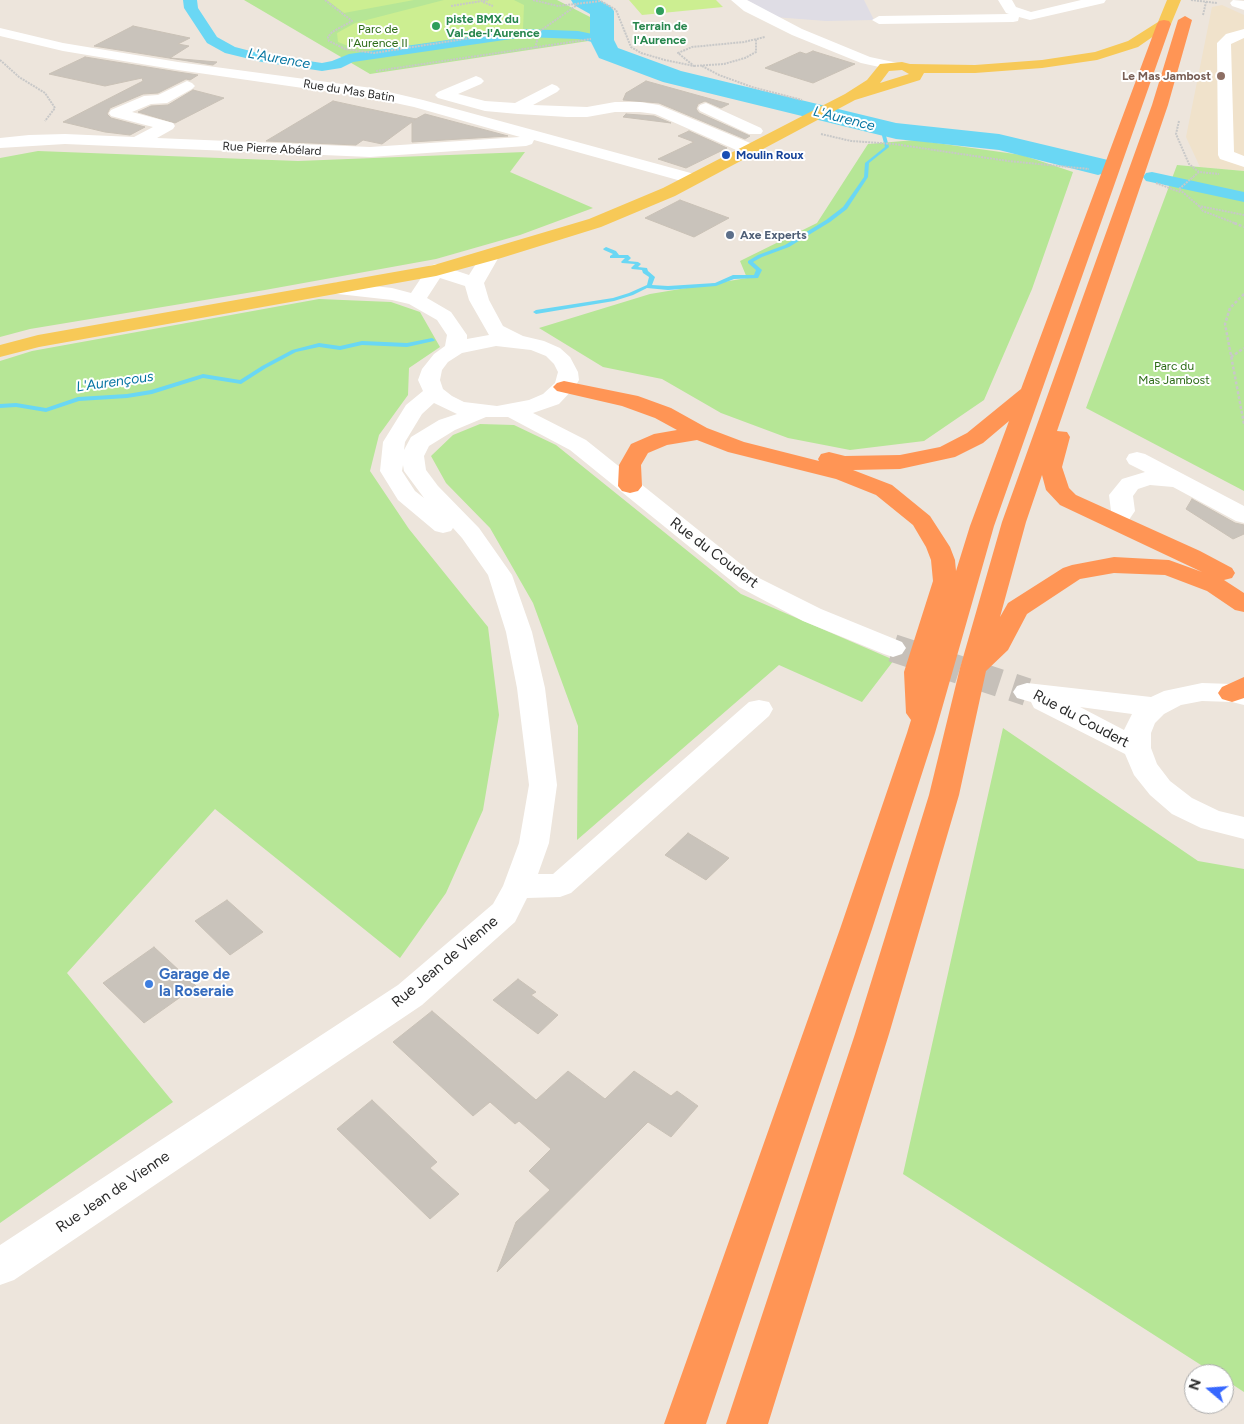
<!DOCTYPE html>
<html>
<head>
<meta charset="utf-8">
<style>
	body { margin:0 }
	#map { position:relative; width:1244px; height:1424px; overflow:hidden; background:#ede5dc; font-family:Figtree,sans-serif }
	canvas { display:block }
	.north { position:absolute; left:1184px; top:1364px; width:50px; height:50px; box-sizing:border-box; background:#fff; border:1px solid #aaa; border-radius:50%; rotate:288deg; font-size:14px; font-weight:700; line-height:20px; text-align:center; color:#2b2b2b }
	.north::after { content:''; display:block; margin:auto; width:18px; height:22px; background:#3768ff; clip-path:polygon(50% 0,100% 100%,50% 72%,0 100%) }
</style>
</head>
<body>
<div id="map">
<canvas width="1244" height="1424"></canvas>
<div class="north">N</div>
</div>
<script>
const ctx = document.querySelector('canvas').getContext('2d');
ctx.lineJoin = 'round';
function fillPath(path, color) {
  ctx.fillStyle = color;
  ctx.fill(path, 'evenodd');
}
function toPath(rows) {
  const path = new Path2D();
  for (const r of rows) {
    path.moveTo(r[0], r[1]);
    for (let i = 2; i < r.length; i += 2) path.lineTo(r[i], r[i + 1]);
  }
  return path;
}
function trace(path, color, width, dash) {
  ctx.strokeStyle = color;
  ctx.lineWidth = width;
  ctx.lineCap = dash ? 'butt' : 'round';
  ctx.setLineDash(dash || []);
  ctx.stroke(path);
}
function write(font, color, halo, rows, align = 'center') {
  ctx.font = font + ' Figtree,sans-serif';
  ctx.lineWidth = 4;
  ctx.setLineDash([]);
  ctx.textBaseline = 'middle';
  ctx.strokeStyle = halo;
  ctx.fillStyle = color;
  for (const [text, x, y, turn = 0] of rows) {
    ctx.save();
    ctx.translate(x, y);
    ctx.rotate((+turn || 0) * Math.PI / 180);
    ctx.textAlign = isNaN(turn) ? turn : align;
    if (halo) ctx.strokeText(text, 0, 0);
    ctx.fillText(text, 0, 0);
    ctx.restore();
  }
}
fillPath(toPath([
	[747,0,864,0,874,20,826,21,774,17]
]), '#dfdde5');
fillPath(toPath([
	[1222,5,1244,15,1244,171,1200,167,1186,137,1212,7]
]), '#f0e2cb');
fillPath(toPath([
	[244,0,557,0,592,18,595,40,370,74],
	[915,140,1022,155,1073,172,1032,289,984,400,924,441,850,450,788,438,721,413,662,379,603,367,539,328,650,294,747,278,740,261,817,223,868,144],
	[38,151,298,161,525,152,510,172,593,208,520,235,436,259,265,290,30,329,0,337,0,158],
	[1177,165,1244,171,1244,491,1086,408],
	[319,299,391,302,420,312,440,347,409,368,408,395,379,435,370,471,409,529,488,627,499,715,483,810,446,893,400,958,215,809,67,973,173,1102,0,1223,0,361,32,351],
	[480,424,514,425,556,445,741,594,894,660,862,702,779,665,577,840,578,726,533,603,490,528,446,483,431,456,453,435],
	[1003,728,1198,861,1244,869,1244,1392,1224,1379,1224,1374,1215,1374,903,1174]
]), '#b6e696');
fillPath(toPath([
	[327,0,414,0,344,13],
	[444,0,514,0,524,5,523,29,384,50,353,48,338,42,337,33,355,23],
	[629,0,716,0,723,7,642,15]
]), '#ccee91');
fillPath(toPath([
	[882,127,884,128,889,147,869,163,868,177,847,209,830,222,789,247,762,257,753,262,762,270,758,278,734,279,716,286,668,290,647,288,633,295,614,301,536,314,533,312,536,310,613,298,629,293,647,285,649,277,643,273,642,270,632,269,631,268,635,264,622,263,621,262,625,258,610,258,610,256,613,254,604,250,603,249,606,247,616,251,619,255,628,255,631,258,628,261,638,262,641,264,638,267,647,268,648,271,655,277,652,285,668,286,715,283,733,275,754,275,756,270,748,263,748,261,758,255,785,245,826,220,843,207,864,177,865,163,885,147,880,128,882,127],
	[432,338,435,340,434,341,407,347,362,345,340,350,319,347,296,352,266,368,241,384,203,378,152,394,127,398,79,401,46,412,16,407,0,408,0,404,16,403,46,408,78,397,127,394,151,390,203,374,240,380,262,366,292,350,319,343,340,346,362,341,407,343,432,338]
]), '#6ad7f4');
fillPath(toPath([
	[183,0,197,0,198,8,217,37,235,47,262,54,322,63,332,61,349,54,525,29,578,31,607,37,609,40,607,43,602,44,578,39,525,37,353,62,341,68,322,71,262,62,225,53,207,43,184,8,183,0],
	[1152,172,1244,192,1244,202,1146,181,1143,177,1146,173,1152,172]
]), '#6ad7f4');
fillPath(toPath([
	[571,0,599,0,610,6,614,11,614,40,618,48,681,71,896,123,999,134,1108,160,1112,166,1108,172,1098,175,999,150,896,139,663,82,599,58,590,40,590,14,574,5,571,0]
]), '#6ad7f4');
const building = toPath([
	[133,26,190,38,178,44,189,46,170,58,217,62,213,65,94,46,133,26],
	[813,51,855,64,813,83,765,68,800,52,806,54,813,51],
	[85,57,178,72,198,75,190,80,186,79,158,93,143,94,110,108,107,114,111,118,145,127,130,135,105,132,63,122,143,81,142,78,105,86,49,74,85,57],
	[646,81,729,104,721,108,705,101,698,104,696,109,699,113,750,136,745,139,659,103,623,100,626,93,646,81],
	[193,90,224,98,175,123,138,112,151,106,168,105,193,90],
	[333,101,416,119,414,120,425,114,508,136,412,142,412,122,382,144,363,140,356,145,266,141,333,101],
	[626,114,654,116,671,123,623,117,626,114],
	[689,131,727,148,686,168,658,159,694,142,678,136,689,131],
	[680,200,729,218,694,237,645,218,680,200],
	[1192,499,1235,523,1244,525,1244,534,1233,539,1186,509,1192,499],
	[688,833,729,858,706,880,665,855,688,833],
	[227,900,263,932,230,955,195,921,227,900],
	[154,947,196,986,144,1023,103,983,154,947],
	[518,979,536,992,531,995,558,1015,538,1034,493,1000,518,979],
	[432,1011,536,1100,568,1071,605,1099,634,1071,671,1096,677,1091,698,1106,671,1137,648,1122,497,1272,516,1222,550,1190,529,1171,551,1149,519,1121,515,1124,490,1102,473,1116,393,1042,432,1011],
	[372,1100,437,1162,430,1168,459,1194,430,1219,337,1129,372,1100]
]);
fillPath(building, '#c9c3bb');
trace(building, '#c9c1b6', 1);
trace(toPath([
	[893,648,1027,692]
]), '#c6c0b9', 28, [28, 14]);
trace(toPath([
	[325,0,352,21,332,32,328,37,329,41,345,49,374,53,497,34,540,31,577,5],
	[533,0,558,6,601,1],
	[1191,0,1217,3],
	[601,1,616,10,631,47,641,53,665,60,694,66,678,53,692,47,744,42,765,37],
	[483,2,493,6],
	[451,6,488,0],
	[1203,15,1206,2],
	[535,48,540,31],
	[0,60,19,77,45,93,55,108,45,121],
	[694,66,724,64,745,58,756,52,756,39],
	[702,66,719,75,752,87,802,100],
	[376,71,591,39],
	[1179,121,1176,134,1189,164,1199,172,1219,174],
	[821,134,851,141,894,144,1008,161,1089,169],
	[1199,172,1179,189,1199,206],
	[1156,183,1180,192],
	[1237,224,1203,211,1199,206,1244,215]
]), '#c8c8c8', 2, [2, 1]);
trace(toPath([
	[1234,223,1244,227],
	[1244,294,1230,308,1225,324,1244,424],
	[1231,357,1244,348]
]), '#c8c8c8', 2.5, [3, 2]);
fillPath(toPath([
	[731,0,747,0,802,29,870,57,898,63,900,66,898,69,893,70,861,63,792,35,744,11,731,0],
	[998,0,1012,0,1016,7,1031,12,1081,0,1106,0,1104,3,1030,20,1019,17,1018,21,1013,22,879,24,872,20,879,16,1009,14,1006,13,998,0],
	[1233,0,1244,1,1244,10,1232,6,1230,3,1233,0],
	[0,28,63,43,178,62,372,88,423,100,698,175,701,179,698,183,692,184,534,140,532,144,526,146,370,157,65,144,0,148,0,138,29,135,65,134,134,137,153,127,111,116,109,113,111,110,144,96,158,95,187,81,192,83,195,86,192,89,167,103,151,104,132,112,173,123,175,126,173,129,157,138,370,147,520,137,414,107,372,98,178,70,63,51,0,36,0,28],
	[1244,29,1244,38,1231,44,1234,152,1244,156,1244,167,1220,159,1218,155,1217,43,1226,34,1244,29],
	[476,76,481,78,484,81,481,84,458,94,485,101,515,103,552,84,557,86,560,89,557,92,533,105,587,107,615,102,640,102,659,105,755,145,757,149,755,153,749,154,743,153,655,114,640,112,615,112,587,117,567,117,518,114,485,111,438,98,435,95,438,92,476,76],
	[706,103,761,128,763,131,761,134,749,134,700,111,698,108,700,105,706,103],
	[491,249,498,251,500,255,484,283,489,300,503,326,523,336,544,341,560,348,570,357,578,372,579,380,575,387,559,404,533,413,586,440,757,577,821,609,902,642,906,648,902,654,893,657,884,654,803,621,739,587,570,450,508,417,486,417,455,430,429,446,424,456,426,470,438,486,479,528,512,575,532,632,545,688,557,785,549,843,538,874,553,874,749,702,759,700,769,702,773,709,769,716,571,893,560,897,527,898,515,922,422,1005,14,1280,0,1285,0,1245,398,985,493,904,503,886,519,843,529,785,517,688,506,632,488,575,462,538,453,528,451,531,443,533,435,531,398,500,380,471,383,442,406,405,423,391,418,380,422,369,434,354,445,346,447,335,437,320,409,304,392,300,338,294,331,292,328,288,331,284,338,282,392,288,411,293,429,266,436,264,469,275,484,251,491,249],
	[440,278,465,286,469,300,489,335,467,339,467,335,451,312,427,298,440,278],
	[496,346,531,350,546,356,554,364,558,372,555,383,543,394,529,400,497,406,464,402,452,396,443,389,440,380,442,370,448,362,462,353,496,346],
	[434,403,457,414,439,420,411,437,404,450,405,442,422,414,434,403],
	[403,465,404,471,424,498,415,491,402,471,403,465],
	[1137,452,1145,454,1244,506,1244,523,1236,521,1173,487,1150,485,1138,489,1133,496,1135,511,1124,527,1116,529,1108,527,1104,522,1111,511,1109,495,1122,479,1145,472,1129,464,1126,459,1129,454,1137,452],
	[1027,683,1151,697,1164,691,1202,683,1232,684,1244,687,1244,705,1232,702,1202,701,1181,705,1164,714,1155,723,1151,733,1151,748,1157,764,1170,781,1192,798,1219,811,1244,817,1244,839,1201,828,1172,814,1150,795,1134,775,1125,754,1034,708,1031,702,1017,698,1013,692,1017,686,1027,683],
	[1080,707,1132,714,1124,730,1080,707]
]), '#fff');
fillPath(toPath([
	[1167,0,1181,0,1171,24,1138,47,1097,60,1042,68,975,73,924,73,920,80,855,100,675,196,601,227,498,259,436,276,39,347,0,357,0,345,38,335,434,265,589,219,663,188,845,94,867,80,880,64,902,62,910,64,975,65,1042,60,1095,52,1128,41,1158,22,1167,0],
	[902,70,909,74,880,83,889,71,902,70]
]), '#f7c957');
fillPath(toPath([
	[1185,16,1192,20,1168,105,1057,431,1067,432,1070,437,1062,467,1069,488,1076,495,1200,551,1232,568,1235,573,1232,578,1224,580,1244,593,1244,612,1235,610,1207,591,1165,575,1114,573,1080,579,1027,614,1008,650,986,671,959,795,889,1034,768,1424,726,1424,855,1034,929,795,960,668,1002,522,1152,105,1178,20,1185,16],
	[1042,475,1046,490,1060,505,1202,572,1169,560,1114,557,1072,565,1063,568,1008,603,1000,617,1026,522,1042,475],
	[1164,20,1169,21,1171,24,994,526,935,733,872,929,706,1424,664,1424,840,929,907,733,911,720,906,713,904,672,933,581,931,560,926,547,913,525,876,495,836,479,728,452,697,440,667,445,648,453,641,465,642,486,638,491,630,493,622,491,618,486,619,465,631,444,654,434,677,430,655,418,622,406,557,391,553,387,557,383,564,381,638,396,671,408,707,428,744,442,819,461,818,459,821,454,829,452,845,456,900,455,940,447,967,433,1021,389,1157,24,1159,21,1164,20],
	[1009,421,970,526,956,571,955,560,950,547,930,516,892,485,853,470,900,469,955,457,983,443,1009,421],
	[1244,677,1244,698,1232,702,1222,699,1218,693,1222,687,1244,677]
]), '#ff9555');
for (const [x, y, r, color] of [
	[660,11,5,"#2e9e5b"],
	[436,26,5,"#2e9e5b"],
	[1221,76,5,"#8d6e63"],
	[726,155,5,"#1a4fb4"],
	[730,235,5,"#5c6f8a"],
	[149,984,5,"#3f7fe0"]
]) {
  const dot = new Path2D();
  dot.arc(x, y, r, 0, 2 * Math.PI);
  ctx.fillStyle = color;
  ctx.fill(dot);
  trace(dot, '#fff', 2);
}
write('bold 12px', '#27864d', '#fff', [
	["piste BMX du",446,19],
	["Val-de-l'Aurence",446,33],
	["Terrain de",660,26,"center"],
	["l'Aurence",660,40,"center"]
], 'left');
write('12px', '#2d6c17', '#fff', [
	["Parc de",378,29],
	["l'Aurence II",378,43],
	["Parc du",1174,366],
	["Mas Jambost",1174,380]
]);
write('bold 12px', '#785e54', '#fff', [
	["Le Mas Jambost",1211,76]
], 'right');
write('12px', '#2b2b2b', '#fff', [
	["Rue du Mas Batin",349,91,9],
	["Rue Pierre Abélard",272,149,3]
]);
write('bold 12px', '#164399', '#fff', [
	["Moulin Roux",736,155]
], 'left');
write('bold 12px', '#4e5e75', '#fff', [
	["Axe Experts",740,235]
], 'left');
write('italic 14px', '#0776a2', '#fff', [
	["L'Aurence",279,59,10],
	["L'Aurence",844,119,14],
	["L'Aurençous",115,382,-8]
]);
write('15px', '#2b2b2b', '#fff', [
	["Rue du Coudert",714,553,37],
	["Rue du Coudert",1081,719,28],
	["Rue Jean de Vienne",445,962,-40],
	["Rue Jean de Vienne",113,1192,-34]
]);
write('bold 15px', '#366cbe', '#fff', [
	["Garage de",159,975],
	["la Roseraie",159,992]
], 'left');
</script>
</body>
</html>
